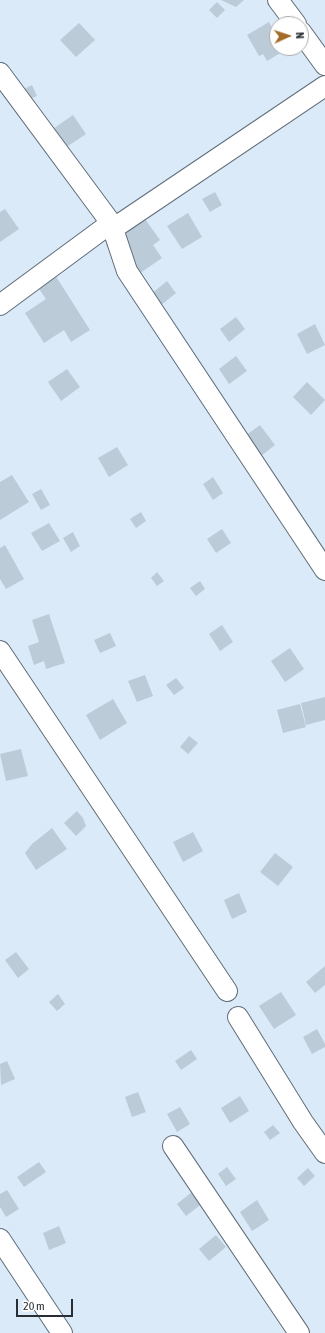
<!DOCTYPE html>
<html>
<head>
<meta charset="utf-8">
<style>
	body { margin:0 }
	#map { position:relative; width:325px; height:1333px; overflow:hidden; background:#dbeaf8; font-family:"Asap Condensed",sans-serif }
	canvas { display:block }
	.north { position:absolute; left:269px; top:16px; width:40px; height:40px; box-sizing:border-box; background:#fff; border:1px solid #a9abad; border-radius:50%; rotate:87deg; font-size:11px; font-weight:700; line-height:16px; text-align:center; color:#282e33 }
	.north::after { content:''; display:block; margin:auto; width:14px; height:18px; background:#a36a28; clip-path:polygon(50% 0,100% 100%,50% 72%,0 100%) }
	.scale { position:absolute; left:16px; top:1299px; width:57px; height:18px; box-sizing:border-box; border:2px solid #282e33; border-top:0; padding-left:5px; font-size:12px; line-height:14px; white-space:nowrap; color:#282e33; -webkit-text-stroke:3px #fff; paint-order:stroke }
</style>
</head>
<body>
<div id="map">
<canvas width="325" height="1333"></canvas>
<div class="north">N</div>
<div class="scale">20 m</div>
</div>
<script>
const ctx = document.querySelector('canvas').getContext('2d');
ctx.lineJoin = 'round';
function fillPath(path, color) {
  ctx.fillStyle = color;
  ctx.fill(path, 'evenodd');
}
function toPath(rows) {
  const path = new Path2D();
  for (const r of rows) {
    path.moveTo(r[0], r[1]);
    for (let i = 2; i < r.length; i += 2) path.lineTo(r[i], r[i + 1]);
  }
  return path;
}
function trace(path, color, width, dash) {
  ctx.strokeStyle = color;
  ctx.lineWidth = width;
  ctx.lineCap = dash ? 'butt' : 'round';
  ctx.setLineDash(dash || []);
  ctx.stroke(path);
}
fillPath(toPath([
	[221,0,244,0,236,7],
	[217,2,225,10,217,18,209,10],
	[269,22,277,37,277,48,279,48,282,52,267,61,263,54,259,56,247,35],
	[79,23,95,40,76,57,60,40],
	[32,85,37,96,25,101,20,91],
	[73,115,86,134,65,148,53,129],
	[215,192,222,205,210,212,202,199],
	[5,209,19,229,0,242,0,212],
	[188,213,202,237,182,249,167,226],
	[145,219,160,240,153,245,162,258,130,280,106,245],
	[55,275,90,330,71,342,64,330,44,343,25,313,46,299,37,286],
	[167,281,176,293,160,306,151,294],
	[236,317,245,329,229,342,220,329],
	[315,324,325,345,307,354,297,334],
	[236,356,247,371,229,384,219,369],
	[67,369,80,387,61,401,48,382],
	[307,382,325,400,311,415,293,397],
	[260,425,275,445,261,456,245,436],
	[117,447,128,465,109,477,98,458],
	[12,475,29,502,0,520,0,482],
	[213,477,223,493,213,500,203,484],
	[41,489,50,505,41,510,32,494],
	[141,512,146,521,136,528,130,519],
	[49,523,60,541,42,551,31,533],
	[222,529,231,543,216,553,207,539],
	[73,532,80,546,71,552,63,538],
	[5,545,24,579,6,589,0,579,0,548],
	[157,572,164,581,157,586,151,578],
	[200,581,205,589,196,596,190,588],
	[49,614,65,663,46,669,44,661,34,665,28,646,39,642,32,620],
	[222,625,233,642,220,651,209,634],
	[110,633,116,646,100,653,94,640],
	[290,648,304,669,285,682,271,661],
	[145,675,153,696,137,702,128,681],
	[176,678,184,688,174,695,166,685],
	[325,697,325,720,306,725,301,703],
	[113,699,127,723,100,740,86,715],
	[300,704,306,727,283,733,277,710],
	[189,736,198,743,188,754,180,747],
	[21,749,28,776,6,781,0,754],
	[77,811,83,818,86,826,76,836,64,823],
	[52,828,67,849,36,870,25,853,32,844],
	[193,832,203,851,183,862,173,842],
	[275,853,293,867,278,886,260,872],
	[239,893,247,912,232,919,224,900],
	[16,952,29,969,18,978,5,960],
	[325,966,325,985,315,993,306,982],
	[281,992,296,1015,274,1029,259,1006],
	[58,994,65,1004,57,1011,49,1002],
	[317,1029,325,1044,325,1047,312,1054,303,1037],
	[191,1050,197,1059,181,1070,175,1061],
	[7,1061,15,1079,1,1085,0,1064],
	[138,1092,146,1112,132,1117,125,1097],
	[240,1096,249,1111,230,1123,221,1108],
	[180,1107,190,1124,177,1132,167,1114],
	[273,1125,280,1133,270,1140,264,1132],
	[39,1162,46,1172,24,1187,17,1177],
	[227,1167,236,1179,226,1186,218,1174],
	[308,1168,315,1176,304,1186,297,1178],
	[7,1190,19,1209,6,1217,0,1207,0,1194],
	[193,1191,203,1203,186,1216,177,1204],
	[257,1200,269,1220,252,1231,240,1212],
	[59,1226,66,1243,49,1250,43,1233],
	[216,1235,226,1247,209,1261,199,1249]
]), '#bccbd8');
const street = toPath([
	[278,0,296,24],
	[301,32,325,65],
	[0,73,111,223,127,271,325,570],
	[0,305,111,223,114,228,325,86],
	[0,651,227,991],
	[238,1017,303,1122,325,1153],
	[173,1146,299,1333],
	[0,1239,62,1333]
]);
trace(street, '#606d7a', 22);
trace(street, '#fff', 20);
</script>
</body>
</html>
